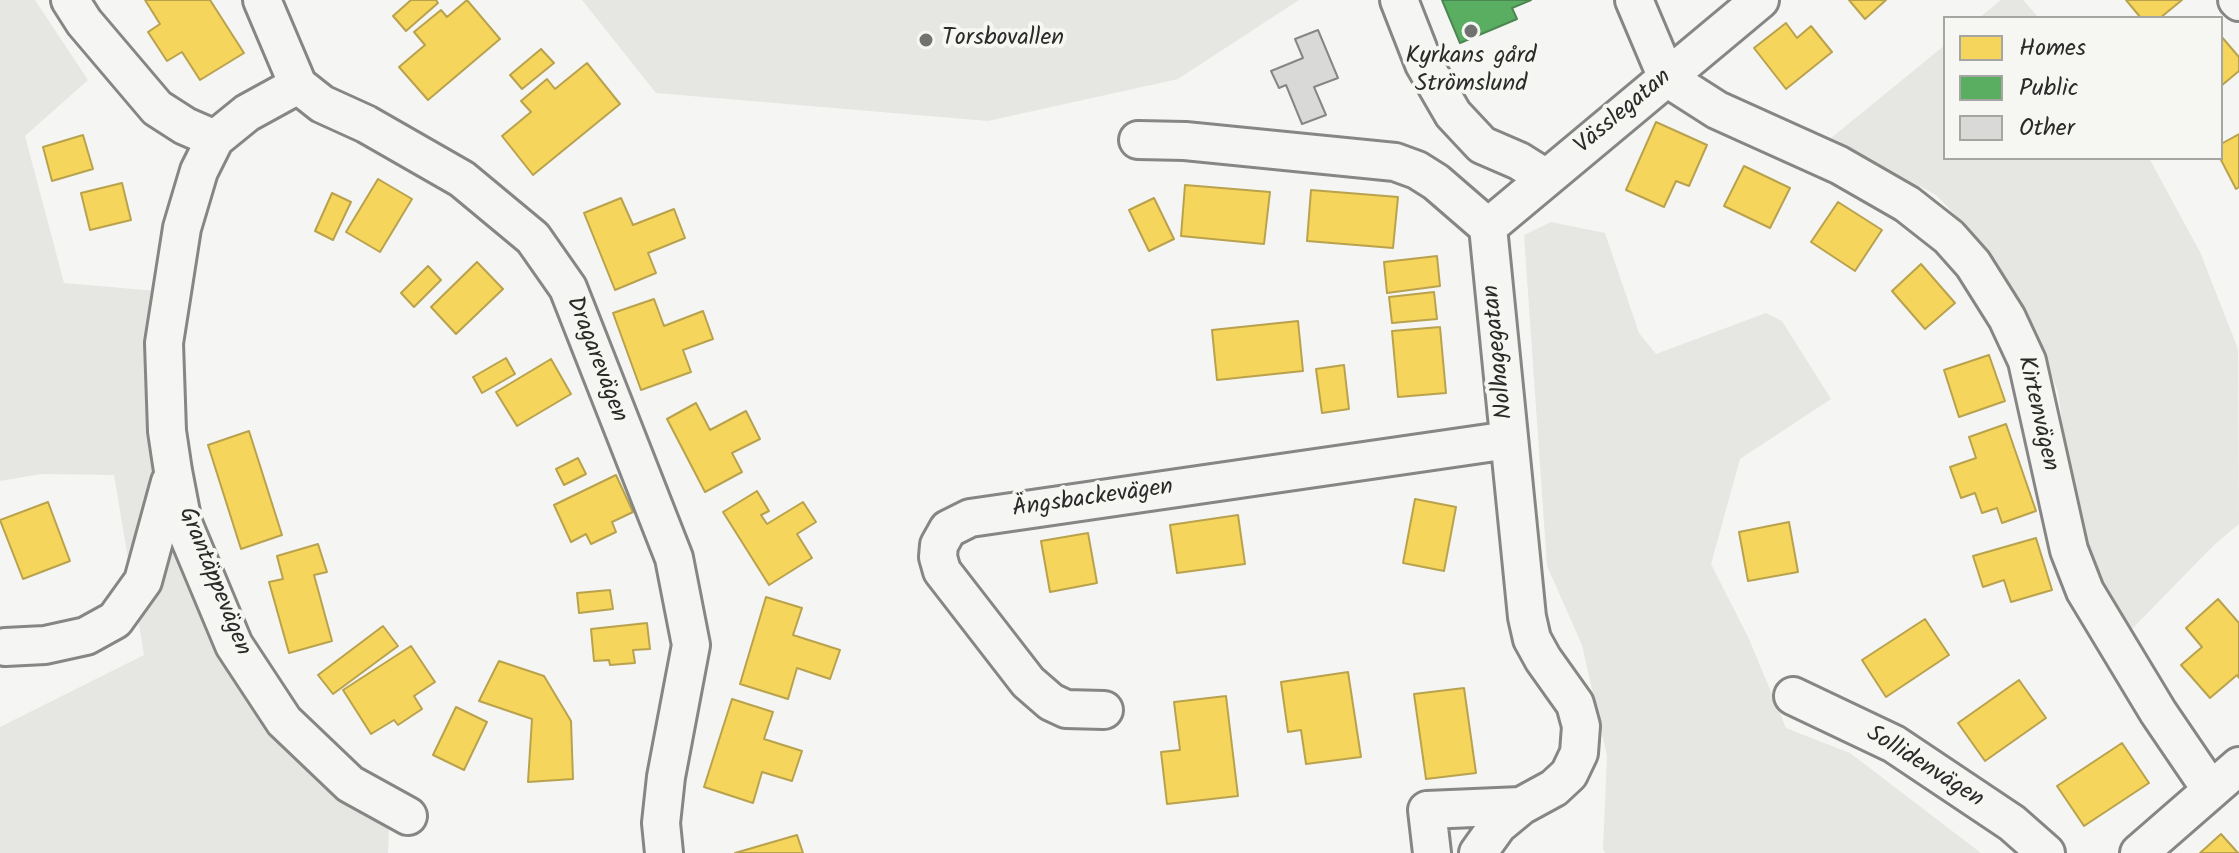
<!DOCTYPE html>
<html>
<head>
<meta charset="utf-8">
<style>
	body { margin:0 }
	#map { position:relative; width:2239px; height:853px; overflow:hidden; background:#f5f5f3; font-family:Kalam,sans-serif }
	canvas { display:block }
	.legend { position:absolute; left:1943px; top:16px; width:280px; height:144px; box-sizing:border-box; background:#f6f6f2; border:2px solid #a5a5a2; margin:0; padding:10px 14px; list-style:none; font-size:24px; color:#2b2b2b }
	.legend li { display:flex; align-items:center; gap:16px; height:40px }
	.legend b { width:40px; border:2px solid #a5a5a2 }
</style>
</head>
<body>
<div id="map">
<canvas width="2239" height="853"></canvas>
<ul class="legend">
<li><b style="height:22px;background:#f6d55c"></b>Homes</li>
<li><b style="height:22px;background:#5aae61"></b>Public</li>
<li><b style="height:22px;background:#d9d9d8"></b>Other</li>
</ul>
</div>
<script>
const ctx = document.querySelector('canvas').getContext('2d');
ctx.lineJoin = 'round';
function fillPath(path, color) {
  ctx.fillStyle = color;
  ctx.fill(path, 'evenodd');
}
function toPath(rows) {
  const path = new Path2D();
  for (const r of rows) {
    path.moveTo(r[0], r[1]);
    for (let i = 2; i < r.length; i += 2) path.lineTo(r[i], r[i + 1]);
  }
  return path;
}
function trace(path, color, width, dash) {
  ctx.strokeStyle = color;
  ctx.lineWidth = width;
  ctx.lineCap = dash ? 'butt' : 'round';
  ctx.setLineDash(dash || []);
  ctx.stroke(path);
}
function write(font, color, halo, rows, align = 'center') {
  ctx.font = font + ' Kalam,sans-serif';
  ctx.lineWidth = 8;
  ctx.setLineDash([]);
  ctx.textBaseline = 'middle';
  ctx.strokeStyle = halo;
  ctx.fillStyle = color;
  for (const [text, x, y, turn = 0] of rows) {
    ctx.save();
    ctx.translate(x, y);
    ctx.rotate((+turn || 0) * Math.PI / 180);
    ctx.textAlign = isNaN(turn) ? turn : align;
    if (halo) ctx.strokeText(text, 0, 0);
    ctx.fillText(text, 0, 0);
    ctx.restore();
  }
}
fillPath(toPath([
	[0,0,35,0,88,80,25,136,64,283,168,292,159,466,292,751,389,829,388,853,0,853,0,727,144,655,114,475,41,474,0,481],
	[582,0,1299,0,1178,79,988,121,656,93],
	[2001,0,2023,0,2039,18,1979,18],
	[1945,45,1945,158,2149,158,2200,252,2238,349,2239,524,2215,544,2128,633,2094,564,2072,494,2058,392,2029,316,1986,247,1936,195,1831,138],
	[1551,222,1605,233,1639,333,1656,354,1766,313,1782,321,1831,399,1740,459,1711,564,1749,639,1786,728,1850,753,1981,853,1605,853,1603,849,1607,756,1582,645,1547,566,1524,235]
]), '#e6e6e2');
const homes = toPath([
	[145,0,210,0,244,53,200,80,182,52,167,61,148,32,160,24,145,0],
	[411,0,436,0,438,3,406,31,393,16,411,0],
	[467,0,500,39,428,100,399,67,425,45,414,32,441,10,447,17,467,0],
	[1849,0,1886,0,1865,19,1849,0],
	[2126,0,2182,0,2160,18,2141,18,2126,0],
	[1786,23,1797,38,1811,26,1832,52,1786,89,1754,48,1786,23],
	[2221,36,2239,57,2239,71,2221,86,2221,36],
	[541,49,554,63,522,89,510,75,541,49],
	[587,63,620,104,533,175,502,136,531,112,521,101,547,79,555,89,587,63],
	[1656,122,1707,145,1689,186,1676,181,1664,207,1626,190,1656,122],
	[2239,134,2239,187,2236,189,2220,158,2221,144,2239,134],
	[83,135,93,169,52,181,43,147,83,135],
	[1744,166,1790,188,1770,228,1724,206,1744,166],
	[378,179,412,199,380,252,346,232,378,179],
	[122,183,131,220,90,230,81,193,122,183],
	[1185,185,1270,192,1264,244,1181,236,1185,185],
	[1311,190,1398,197,1393,248,1307,241,1311,190],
	[332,193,351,202,333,240,315,231,332,193],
	[621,198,633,225,674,209,685,238,648,253,656,273,615,290,584,213,621,198],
	[1154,198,1174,239,1149,251,1129,210,1154,198],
	[1838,202,1882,230,1855,271,1811,242,1838,202],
	[1437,256,1440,286,1387,293,1384,262,1437,256],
	[477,262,503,289,456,334,431,307,477,262],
	[1921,264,1955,303,1925,329,1892,291,1921,264],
	[428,266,441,280,414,307,401,293,428,266],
	[1434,292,1437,319,1392,323,1389,297,1434,292],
	[654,299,664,326,703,311,713,339,683,350,691,372,641,390,613,313,654,299],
	[1298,321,1303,371,1217,380,1212,330,1298,321],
	[1440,327,1446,393,1398,397,1392,331,1440,327],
	[1989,355,2005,401,1959,417,1944,370,1989,355],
	[506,358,515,374,482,393,473,377,506,358],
	[551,359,571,394,517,426,496,392,551,359],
	[1344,365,1349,409,1322,413,1316,369,1344,365],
	[696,403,710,430,746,411,760,439,732,453,742,472,705,492,667,419,696,403],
	[2006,424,2036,511,2002,523,1997,508,1982,513,1975,493,1961,498,1950,467,1976,458,1969,437,2006,424],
	[249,431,282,535,241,549,208,445,249,431],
	[578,458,586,474,564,485,556,469,578,458],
	[616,475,633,512,612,522,616,532,591,544,586,534,571,542,554,505,616,475],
	[757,491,769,511,761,515,767,524,803,502,816,522,797,534,812,558,769,585,723,512,757,491],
	[1415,499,1456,507,1444,571,1403,563,1415,499],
	[48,502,70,561,23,579,0,520,48,502],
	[1238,515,1245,564,1177,573,1170,525,1238,515],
	[1789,522,1798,572,1748,581,1739,532,1789,522],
	[1088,533,1097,583,1050,592,1041,541,1088,533],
	[2036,538,2052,590,2011,602,2004,580,1983,587,1973,556,2036,538],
	[318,544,327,572,314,575,332,641,289,653,269,582,283,579,277,556,318,544],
	[610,590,613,609,579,613,577,593,610,590],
	[766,597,802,608,793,635,840,650,830,679,797,668,788,699,740,684,766,597],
	[2218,599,2239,623,2239,678,2237,675,2210,698,2181,665,2202,647,2186,628,2218,599],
	[1925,619,1949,655,1886,697,1862,660,1925,619],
	[647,623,650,649,633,650,635,663,610,665,609,660,594,661,591,629,647,623],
	[383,626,398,646,333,694,318,675,383,626],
	[411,646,435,682,414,696,422,709,398,725,394,720,371,734,343,690,411,646],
	[499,661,544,676,571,721,573,779,528,782,532,719,479,701,499,661],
	[1348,672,1361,757,1306,764,1301,730,1288,732,1281,682,1348,672],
	[2019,680,2046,718,1985,761,1958,723,2019,680],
	[1464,688,1476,773,1426,779,1414,694,1464,688],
	[1226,696,1238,796,1167,804,1161,752,1180,750,1174,702,1226,696],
	[732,699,773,712,764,739,802,751,792,781,762,772,753,803,704,787,732,699],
	[456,707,487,722,464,770,433,755,456,707],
	[2122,743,2149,783,2084,826,2057,786,2122,743],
	[2221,834,2238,853,2200,853,2221,834],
	[797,835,803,853,735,853,797,835]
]);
fillPath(homes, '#f6d55c');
trace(homes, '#b9a24d', 2);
const public = toPath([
	[1442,0,1531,0,1512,8,1517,19,1460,43,1442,0]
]);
fillPath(public, '#5aae61');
trace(public, '#4c8751', 2);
const building = toPath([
	[1318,30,1338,78,1314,87,1326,115,1302,124,1286,85,1279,88,1271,71,1303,58,1295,39,1318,30]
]);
fillPath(building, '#d9d9d8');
trace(building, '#868685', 2);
const minor = toPath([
	[70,0,84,22,157,108,185,126,215,139],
	[262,0,298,85,322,104,366,124,462,179,533,238,568,288,674,558,691,645,666,777,661,823,664,853],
	[1399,0,1424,64,1453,114,1482,145,1519,161,1546,178],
	[1634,0,1667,78,1717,110,1839,165,1907,204,1949,237,1973,264,2007,318,2027,361,2069,550,2085,591,2158,712,2211,790],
	[2237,0,2239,2],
	[298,85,247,113,215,139,199,171,182,228,164,343,167,431,173,471,183,523,234,645,284,721,350,784,408,816],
	[1138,140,1185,141,1395,162,1417,170,1436,182,1488,227,1527,617,1532,639,1543,659,1575,704,1581,726,1579,753,1569,774,1554,788,1521,806,1498,825,1478,853],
	[1488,227,1760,0],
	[5,647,45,645,86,636,115,620,143,581,170,482],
	[1793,696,1894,744,2012,823,2046,853],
	[1104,710,1066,709,1051,702,1028,682,942,571,938,557,939,545,948,529,970,518,1509,440],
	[1432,853,1427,810,1521,806],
	[2139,853,2239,766]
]);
trace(minor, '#868685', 42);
trace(minor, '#f5f5f3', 36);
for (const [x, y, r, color] of [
	[1471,31,8,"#727271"],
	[926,40,8,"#727271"]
]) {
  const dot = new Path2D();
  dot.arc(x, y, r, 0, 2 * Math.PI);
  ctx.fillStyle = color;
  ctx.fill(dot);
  trace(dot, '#f6f6f2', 3);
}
write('24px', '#2b2b2b', '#f6f6f2', [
	["Torsbovallen",942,40],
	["Kyrkans gård",1471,58,"center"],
	["Strömslund",1471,86,"center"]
], 'left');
write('24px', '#2b2b2b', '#f6f6f2', [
	["Vässlegatan",1624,113,-40],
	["Nolhagegatan",1500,352,-96],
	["Dragarevägen",595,360,69],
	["Kirtenvägen",2036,414,77],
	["Ängsbackevägen",1093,500,-8],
	["Grantäppevägen",213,582,68],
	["Sollidenvägen",1924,768,32]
]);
</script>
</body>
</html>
